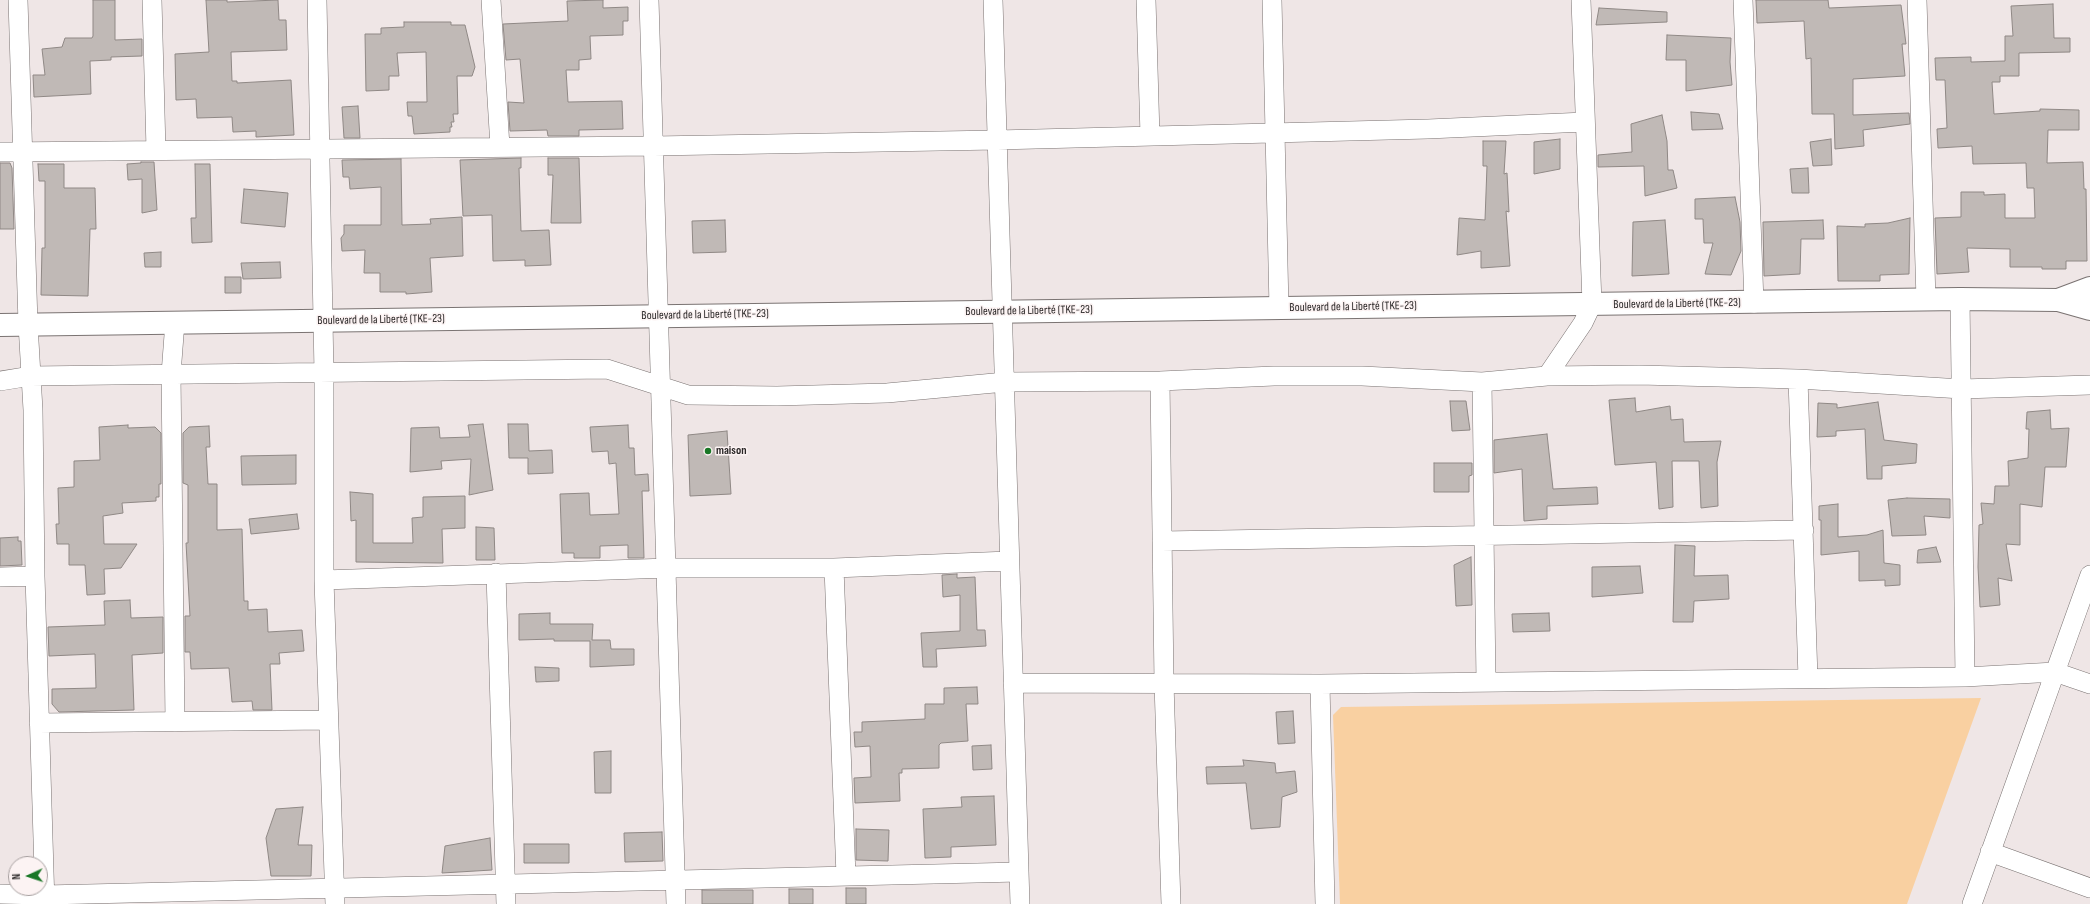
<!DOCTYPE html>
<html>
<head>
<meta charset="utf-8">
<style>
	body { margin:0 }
	#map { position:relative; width:2090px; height:904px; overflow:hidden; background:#efe6e6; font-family:"Sofia Sans Condensed",sans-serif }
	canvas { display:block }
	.north { position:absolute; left:8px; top:856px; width:40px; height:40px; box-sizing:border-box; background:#fcf3f3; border:1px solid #a8a1a1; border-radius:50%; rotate:267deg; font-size:11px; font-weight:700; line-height:16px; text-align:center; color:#292626 }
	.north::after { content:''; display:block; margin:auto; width:14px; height:18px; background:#197726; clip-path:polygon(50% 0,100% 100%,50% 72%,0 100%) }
</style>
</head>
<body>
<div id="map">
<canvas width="2090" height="904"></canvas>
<div class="north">N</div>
</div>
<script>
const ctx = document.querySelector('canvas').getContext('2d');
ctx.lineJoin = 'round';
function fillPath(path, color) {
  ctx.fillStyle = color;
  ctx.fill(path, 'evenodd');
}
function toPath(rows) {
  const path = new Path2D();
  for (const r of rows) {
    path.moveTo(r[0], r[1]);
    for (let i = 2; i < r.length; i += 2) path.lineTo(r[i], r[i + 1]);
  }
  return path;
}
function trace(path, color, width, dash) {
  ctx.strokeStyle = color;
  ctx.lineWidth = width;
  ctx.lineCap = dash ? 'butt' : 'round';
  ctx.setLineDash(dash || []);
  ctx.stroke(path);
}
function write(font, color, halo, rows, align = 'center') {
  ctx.font = font + ' "Sofia Sans Condensed",sans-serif';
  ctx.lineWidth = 3;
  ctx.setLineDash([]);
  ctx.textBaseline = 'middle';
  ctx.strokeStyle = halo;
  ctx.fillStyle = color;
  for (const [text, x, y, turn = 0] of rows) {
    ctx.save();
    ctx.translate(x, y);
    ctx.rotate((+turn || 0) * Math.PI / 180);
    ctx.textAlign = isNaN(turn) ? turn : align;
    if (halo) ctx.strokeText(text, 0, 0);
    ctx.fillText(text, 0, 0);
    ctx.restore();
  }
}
fillPath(toPath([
	[1981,698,1907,904,1340,904,1333,715,1341,707]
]), '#f9d0a1');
const building = toPath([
	[93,0,115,0,115,40,142,39,142,56,111,57,111,60,90,61,91,94,34,97,33,75,45,75,42,49,62,47,65,38,92,38,93,36,93,0],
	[206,0,227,0,227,2,278,0,279,20,286,20,287,50,231,52,232,81,237,81,237,83,291,80,294,135,256,137,256,131,233,132,232,117,197,118,196,99,176,100,175,54,209,52,206,0],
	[603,0,603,8,628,7,628,21,623,21,623,35,590,36,591,59,579,60,579,70,566,70,568,102,622,101,623,129,579,130,579,136,548,136,547,130,510,131,508,102,524,103,520,59,506,60,503,24,568,21,567,1,603,0],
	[1756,0,1828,0,1829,8,1901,5,1906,44,1902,44,1905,76,1853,79,1853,115,1909,113,1910,124,1863,130,1864,146,1835,149,1834,114,1812,114,1811,58,1806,59,1804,21,1757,23,1756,0],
	[2053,4,2054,38,2070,38,2070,52,2019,53,2019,76,2000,76,2000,82,1992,82,1994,114,2040,111,2040,109,2079,110,2079,130,2048,130,2047,163,2083,162,2084,189,2086,189,2087,261,2066,261,2066,269,2042,269,2042,267,2010,267,2010,249,1967,248,1969,272,1937,274,1935,218,1961,217,1961,192,1984,192,1984,195,2005,194,2005,218,2035,218,2034,188,2027,188,2026,163,1973,164,1972,146,1938,148,1937,129,1947,128,1945,80,1936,80,1935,58,1971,57,1971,62,2005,61,2005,36,2013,36,2011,6,2053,4],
	[1599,8,1667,12,1667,22,1596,25,1599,8],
	[404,22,451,22,451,25,465,25,475,67,472,76,457,76,458,114,453,114,454,122,451,122,452,127,450,127,450,132,414,134,412,116,408,116,407,102,427,102,426,52,397,53,399,76,389,76,389,90,366,91,365,34,381,34,381,28,404,27,404,22],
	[1667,35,1731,38,1730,62,1732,85,1686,91,1686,60,1666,60,1667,35],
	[358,106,360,138,344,138,342,107,358,106],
	[1691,112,1719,114,1723,129,1692,130,1691,112],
	[1662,115,1667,141,1668,170,1673,170,1677,188,1645,196,1644,166,1598,167,1598,155,1632,152,1631,124,1662,115],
	[1560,139,1560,169,1534,174,1534,142,1560,139],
	[1831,139,1832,165,1813,166,1810,142,1831,139],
	[1483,141,1506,141,1504,174,1507,173,1509,212,1506,211,1510,266,1481,268,1481,251,1457,255,1459,218,1485,220,1487,166,1483,166,1483,141],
	[521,158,521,168,519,168,521,231,549,230,551,265,525,266,525,260,493,261,492,215,463,216,460,160,521,158],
	[548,158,579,158,581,223,551,223,553,175,548,175,548,158],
	[401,159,402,225,431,224,430,219,462,217,463,256,430,258,432,292,406,294,406,292,380,292,380,273,364,273,365,250,342,251,341,238,344,234,344,225,381,225,381,187,350,189,349,177,343,177,342,160,401,159],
	[141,162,154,162,157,210,142,213,142,179,128,180,127,164,141,163,141,162],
	[0,163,10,163,12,168,14,229,0,229,0,163],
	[38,164,64,164,64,188,95,188,96,229,90,229,88,296,41,295,42,248,45,248,45,181,39,181,38,164],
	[195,164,210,164,212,242,192,243,191,218,196,218,195,164],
	[1808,168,1809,193,1792,193,1790,169,1808,168],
	[244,189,288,193,285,227,241,223,244,189],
	[1735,197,1740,222,1741,251,1731,275,1705,274,1713,243,1704,243,1703,219,1695,219,1695,199,1735,197],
	[1910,218,1909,274,1880,275,1880,281,1838,281,1837,226,1865,227,1865,224,1888,223,1910,218],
	[725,220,726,252,693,253,692,221,725,220],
	[1665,220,1669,274,1632,276,1633,222,1665,220],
	[1823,220,1824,239,1801,239,1800,274,1764,276,1763,222,1823,220],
	[161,252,161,267,145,267,144,253,161,252],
	[280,262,281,278,243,279,241,263,280,262],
	[225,277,241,277,241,293,225,293,225,277],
	[1635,398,1636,412,1670,406,1671,420,1683,419,1684,442,1721,441,1717,462,1718,506,1701,508,1699,461,1672,461,1673,507,1659,509,1656,462,1615,465,1609,400,1635,398],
	[1450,401,1466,401,1470,430,1452,431,1450,401],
	[1878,402,1884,440,1917,444,1916,463,1882,466,1882,479,1867,479,1865,429,1836,431,1836,436,1817,437,1818,403,1837,404,1837,408,1878,402],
	[2050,410,2051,429,2069,428,2066,467,2045,467,2042,507,2020,504,2020,545,2006,544,2012,581,1998,578,2000,605,1980,607,1978,567,1979,525,1983,524,1981,503,1994,504,1995,486,2009,486,2008,461,2028,458,2029,429,2026,429,2027,412,2050,410],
	[483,424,493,490,469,495,471,459,441,461,442,469,410,472,411,428,439,427,440,438,470,437,468,425,483,424],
	[508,424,528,424,529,451,552,450,553,473,528,474,528,458,509,458,508,424],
	[128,425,128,428,155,427,161,433,161,484,159,484,159,497,156,497,156,501,122,503,123,513,103,516,104,544,137,544,121,568,104,569,105,594,87,595,85,565,69,565,69,544,57,544,56,524,59,524,58,488,74,487,74,461,100,460,99,427,128,425],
	[628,425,629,448,634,448,635,475,648,474,649,491,642,491,644,558,628,558,628,545,600,546,600,558,574,558,574,553,562,553,560,494,589,493,590,515,619,514,616,463,609,464,608,451,592,452,590,427,628,425],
	[209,426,210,447,206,447,208,484,217,484,217,530,242,529,244,601,248,601,248,610,267,609,268,632,302,630,304,651,279,653,280,664,270,664,272,710,253,710,252,701,232,702,229,668,191,669,190,652,185,652,185,616,190,616,186,543,188,543,188,485,183,483,183,433,189,427,209,426],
	[727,431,731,494,690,496,688,435,727,431],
	[1547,434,1553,489,1597,487,1598,504,1547,506,1547,519,1524,521,1522,469,1494,473,1494,440,1547,434],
	[296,455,296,484,242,485,241,456,296,455],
	[1434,463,1472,463,1472,475,1469,476,1469,492,1434,492,1434,463],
	[350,492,373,494,373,543,413,543,412,518,423,517,423,497,465,496,465,528,442,529,443,563,356,562,356,520,351,521,350,492],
	[1907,498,1950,499,1950,518,1924,516,1926,535,1892,536,1888,500,1907,498],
	[1838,504,1838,537,1867,535,1883,530,1884,563,1900,565,1900,585,1885,586,1885,580,1859,581,1859,551,1821,555,1821,520,1819,520,1819,506,1838,504],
	[297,514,299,529,251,534,249,519,297,514],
	[476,527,494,528,495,560,476,560,476,527],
	[18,537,18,541,21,541,22,565,0,566,0,538,18,537],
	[1675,545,1695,546,1694,576,1728,575,1729,599,1694,601,1693,622,1673,622,1675,545],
	[1936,547,1941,562,1917,563,1918,550,1936,547],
	[1471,557,1472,605,1456,606,1454,565,1471,557],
	[1640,566,1643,593,1592,597,1592,567,1640,566],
	[957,574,957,578,975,577,977,630,985,630,986,646,936,649,937,667,923,667,921,633,960,631,960,595,943,597,942,575,957,574],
	[130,600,131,618,163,617,163,653,132,655,134,710,59,712,52,704,52,689,96,688,95,654,49,656,48,627,105,625,104,601,130,600],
	[550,613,550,624,593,624,592,640,610,640,611,649,634,649,634,665,590,667,590,641,554,641,554,639,519,640,519,614,550,613],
	[1549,613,1550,631,1513,632,1512,614,1549,613],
	[535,667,559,668,559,681,536,682,535,667],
	[977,687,978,704,966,704,968,741,941,743,939,745,939,768,902,769,902,773,899,773,900,801,855,803,854,778,871,777,870,746,855,747,854,732,862,732,862,722,925,719,925,704,944,704,944,688,977,687],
	[1293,711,1295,743,1278,744,1276,712,1293,711],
	[991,745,992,769,973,770,972,746,991,745],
	[611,751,611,793,595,793,594,752,611,751],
	[1243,760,1275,763,1276,773,1295,771,1297,792,1282,797,1280,827,1251,829,1246,783,1207,784,1206,767,1244,766,1243,760],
	[994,796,996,845,951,847,951,857,925,858,923,809,962,807,961,797,994,796],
	[303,807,298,845,312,845,311,876,271,876,266,838,276,809,303,807],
	[856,829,889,830,888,861,856,860,856,829],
	[662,832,663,861,625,862,624,833,662,832],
	[490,838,492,870,442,873,445,846,490,838],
	[524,844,569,844,569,863,524,863,524,844],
	[846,888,866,888,866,904,846,904,846,888],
	[789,889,813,889,813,904,789,904,789,889],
	[702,890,753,890,753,904,702,904,702,890]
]);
fillPath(building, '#c0b9b6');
trace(building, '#8f8885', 1);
const minor = toPath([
	[18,0,28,324,33,410,35,576,45,904],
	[152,0,156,150],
	[317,0,324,373,324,580,335,904],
	[491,0,500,147],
	[649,0,676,904],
	[993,0,1020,904],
	[1146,0,1150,136],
	[1272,0,1279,308],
	[1743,0,1754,303],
	[1917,0,1926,300],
	[0,152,654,146,997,140,1428,129,1585,122],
	[1960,299,1965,677],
	[175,322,171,374,175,722],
	[1547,376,1639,375,1798,379,1962,389,2090,385],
	[1798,379,1808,678],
	[0,381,31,376,607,369,688,395,777,396,887,393,1005,382,1160,381,1274,376,1362,376,1482,382],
	[1160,381,1164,683,1171,904],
	[1162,541,1804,530],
	[834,568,846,876],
	[496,573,506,904],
	[0,577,35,576],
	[324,580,668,568,834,568,1009,561],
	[1486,682,1482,382,1547,376,1583,323,1592,304,1581,0],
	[1013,683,1320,684,1325,904],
	[1320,684,1965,677,2055,672,2090,684],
	[39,723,328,720],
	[1990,852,2090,888],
	[0,894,45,895,1019,872],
	[1972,904,2090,575]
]);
const tertiary = toPath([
	[2058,300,2090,288],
	[0,325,1960,299,2058,300,2090,309]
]);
trace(minor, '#7a7372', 20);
trace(tertiary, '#7a7372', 24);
trace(minor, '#fff', 19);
trace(tertiary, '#fff', 22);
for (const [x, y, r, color] of [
	[708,451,4,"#197726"]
]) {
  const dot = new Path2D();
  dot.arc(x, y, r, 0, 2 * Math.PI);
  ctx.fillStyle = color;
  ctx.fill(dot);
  trace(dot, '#fcf3f3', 1.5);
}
write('12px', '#292626', '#fcf3f3', [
	["Boulevard de la Liberté (TKE-23)",1677,304,-1],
	["Boulevard de la Liberté (TKE-23)",1353,307,-1],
	["Boulevard de la Liberté (TKE-23)",1029,311,-1],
	["Boulevard de la Liberté (TKE-23)",705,315,-1],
	["Boulevard de la Liberté (TKE-23)",381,320,-1]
]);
write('bold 12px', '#292626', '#fcf3f3', [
	["maison",716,451]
], 'left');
</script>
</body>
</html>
